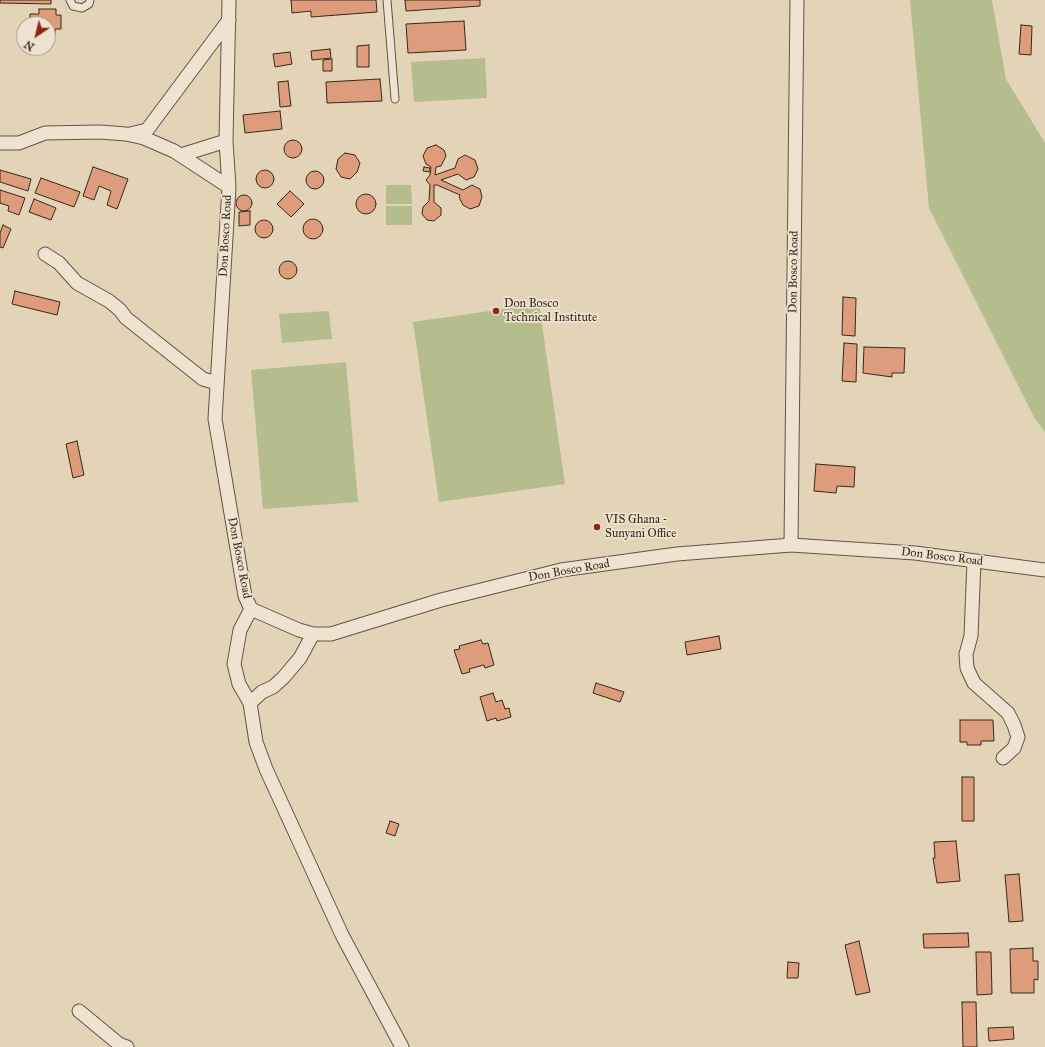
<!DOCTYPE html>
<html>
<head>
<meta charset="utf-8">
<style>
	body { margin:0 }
	#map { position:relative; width:1045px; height:1047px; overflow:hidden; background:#e4d4b7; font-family:"IM FELL Great Primer",serif }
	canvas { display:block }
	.north { position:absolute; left:16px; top:16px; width:40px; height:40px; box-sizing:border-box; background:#ede3d0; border:1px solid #a59888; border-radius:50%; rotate:215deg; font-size:11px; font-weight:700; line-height:16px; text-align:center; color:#38281c }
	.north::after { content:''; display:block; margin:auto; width:14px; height:18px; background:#8f2418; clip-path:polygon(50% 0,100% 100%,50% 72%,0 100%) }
</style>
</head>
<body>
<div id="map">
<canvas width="1045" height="1047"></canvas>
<div class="north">N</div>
</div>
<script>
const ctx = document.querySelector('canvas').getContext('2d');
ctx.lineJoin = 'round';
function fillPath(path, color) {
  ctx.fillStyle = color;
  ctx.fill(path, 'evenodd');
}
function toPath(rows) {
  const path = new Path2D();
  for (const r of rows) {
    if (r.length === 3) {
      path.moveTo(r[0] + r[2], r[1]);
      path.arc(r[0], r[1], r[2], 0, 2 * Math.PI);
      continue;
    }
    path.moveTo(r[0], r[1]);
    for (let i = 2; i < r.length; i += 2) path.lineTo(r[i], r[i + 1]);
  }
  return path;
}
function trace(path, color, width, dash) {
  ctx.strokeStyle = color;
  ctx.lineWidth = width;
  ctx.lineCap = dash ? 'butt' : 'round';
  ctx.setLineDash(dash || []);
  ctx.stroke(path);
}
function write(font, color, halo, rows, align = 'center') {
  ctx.font = font + ' "IM FELL Great Primer",serif';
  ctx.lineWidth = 3.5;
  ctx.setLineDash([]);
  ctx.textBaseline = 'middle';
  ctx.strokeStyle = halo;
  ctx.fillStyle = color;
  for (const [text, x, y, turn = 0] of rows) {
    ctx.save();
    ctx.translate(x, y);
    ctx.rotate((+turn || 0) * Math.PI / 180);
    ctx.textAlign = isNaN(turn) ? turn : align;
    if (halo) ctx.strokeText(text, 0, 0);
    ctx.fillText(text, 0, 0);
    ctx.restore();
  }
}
fillPath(toPath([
	[910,0,992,0,1006,79,1045,143,1045,432,1034,417,929,208],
	[485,58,487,98,414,102,411,62],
	[386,185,411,185,412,204,386,204],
	[386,206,412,206,412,225,386,225],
	[539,304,565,484,439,502,413,322],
	[329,311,332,339,282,343,279,314],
	[346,362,358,502,263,509,251,370]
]), '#b5bc8d');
const building = toPath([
	[0,0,51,0,51,4,0,3,0,0],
	[291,0,376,0,377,12,311,17,311,11,292,13,291,0],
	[405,0,480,0,480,6,406,11,405,0],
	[39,9,56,9,56,15,61,15,61,29,55,29,55,36,48,36,48,24,30,24,30,14,39,14,39,9],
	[464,21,466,50,408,53,406,24,464,21],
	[1021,25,1032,26,1031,55,1019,54,1021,25],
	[369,45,369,67,357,67,357,46,369,45],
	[330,49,331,58,312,60,311,51,330,49],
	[290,52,292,64,275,67,273,54,290,52],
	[332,59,332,71,323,71,323,60,332,59],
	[380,79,382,101,327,103,326,82,380,79],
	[288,81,291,106,280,107,278,82,288,81],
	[280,111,282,129,245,133,243,115,280,111],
	[293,149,9],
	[436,145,444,150,446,156,441,166,436,167,435,175,455,168,458,159,465,155,475,160,478,169,474,177,466,180,458,174,441,180,463,190,472,185,480,189,482,197,479,206,470,209,463,205,459,197,460,195,437,185,434,185,434,202,441,208,441,215,434,221,427,220,422,214,423,207,429,201,430,185,426,180,430,175,431,167,426,164,423,156,427,148,436,145],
	[345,153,355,155,360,163,357,172,350,179,341,177,336,169,338,159,345,153],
	[93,167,128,179,117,209,107,205,111,191,99,186,94,200,83,196,93,167],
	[424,167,430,168,430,172,423,171,424,167],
	[265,179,9],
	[0,170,31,179,28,191,0,182,0,170],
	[315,180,9],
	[41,178,80,192,74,207,35,193,41,178],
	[0,190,25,198,19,215,8,211,9,206,0,203,0,190],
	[290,191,304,204,291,217,277,204,290,191],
	[366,204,10],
	[244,203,8],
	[34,199,56,208,51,220,29,212,34,199],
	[250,211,250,225,239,226,239,212,250,211],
	[313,229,10],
	[264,229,9],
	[3,225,11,229,3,248,0,247,0,233,3,225],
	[288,270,9],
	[15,291,60,302,57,315,12,304,15,291],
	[843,297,856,298,855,336,842,335,843,297],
	[844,343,857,344,856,382,842,381,844,343],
	[864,347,905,348,904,373,892,373,892,377,863,373,864,347],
	[77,441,84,475,73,478,66,444,77,441],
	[816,464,855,467,854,487,837,486,836,493,814,491,816,464],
	[719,636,721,649,687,655,685,642,719,636],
	[481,640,483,644,488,643,494,665,485,668,484,665,469,669,470,672,462,674,454,650,460,649,459,646,481,640],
	[596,683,624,692,620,702,593,693,596,683],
	[493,693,496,702,502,700,505,709,509,708,511,717,497,721,496,718,487,721,480,697,493,693],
	[960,720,993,720,994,741,981,741,981,745,967,745,967,742,960,742,960,720],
	[962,777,974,777,974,821,962,821,962,777],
	[390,821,399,824,395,836,386,833,390,821],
	[956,841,960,881,937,883,933,858,935,858,934,842,956,841],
	[1019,874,1023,921,1009,922,1005,875,1019,874],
	[968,933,969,947,924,948,923,934,968,933],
	[859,941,870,992,856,995,845,945,859,941],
	[1033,948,1033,961,1038,961,1038,980,1034,979,1034,993,1011,993,1010,949,1033,948],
	[976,952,991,952,992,994,977,995,976,952],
	[788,962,799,963,798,978,787,978,788,962],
	[962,1002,976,1002,977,1047,963,1047,962,1002],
	[1013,1027,1014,1039,989,1041,988,1028,1013,1027]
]);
fillPath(building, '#dd9c7b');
trace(building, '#38281c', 1);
const service = toPath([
	[70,0,73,6,82,8,89,4,90,0],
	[387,0,395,99]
]);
const minor = toPath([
	[229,0,226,141,229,187,215,419,245,596,251,609,299,630,313,634,331,634,441,600,561,570,677,554,791,545,915,553,1045,570],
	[130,134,147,130,229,20],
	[0,143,19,143,45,133,100,132,126,134,144,138,174,151,229,187],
	[181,155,226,141],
	[45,254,59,263,77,283,109,301,120,310,126,318,194,372,203,379,217,383],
	[791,545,797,0],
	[974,561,971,636,966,654,967,668,974,683,1008,713,1014,725,1018,737,1014,748,1003,758],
	[251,609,240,630,234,664,239,684,250,703,256,742,266,769,342,935,402,1047],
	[250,703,262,692,273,687,283,678,300,658,313,634],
	[79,1011,119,1044,127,1047]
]);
trace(service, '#635343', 9);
trace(minor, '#635343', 15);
trace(service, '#ede3d0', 7);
trace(minor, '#ede3d0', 13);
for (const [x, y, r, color] of [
	[496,311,4,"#8f2418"],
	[597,527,4,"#8f2418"]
]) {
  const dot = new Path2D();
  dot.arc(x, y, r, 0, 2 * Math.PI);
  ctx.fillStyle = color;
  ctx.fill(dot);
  trace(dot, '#ede3d0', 1.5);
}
write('12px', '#38281c', '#ede3d0', [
	["Don Bosco Road",226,236,-87],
	["Don Bosco Road",794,272,-89],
	["Don Bosco Road",942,557,7],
	["Don Bosco Road",239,558,79],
	["Don Bosco Road",569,571,-10]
]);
write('12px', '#38281c', '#ede3d0', [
	["Don Bosco",504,304],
	["Technical Institute",504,318],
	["VIS Ghana -",605,520],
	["Sunyani Office",605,534]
], 'left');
</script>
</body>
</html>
